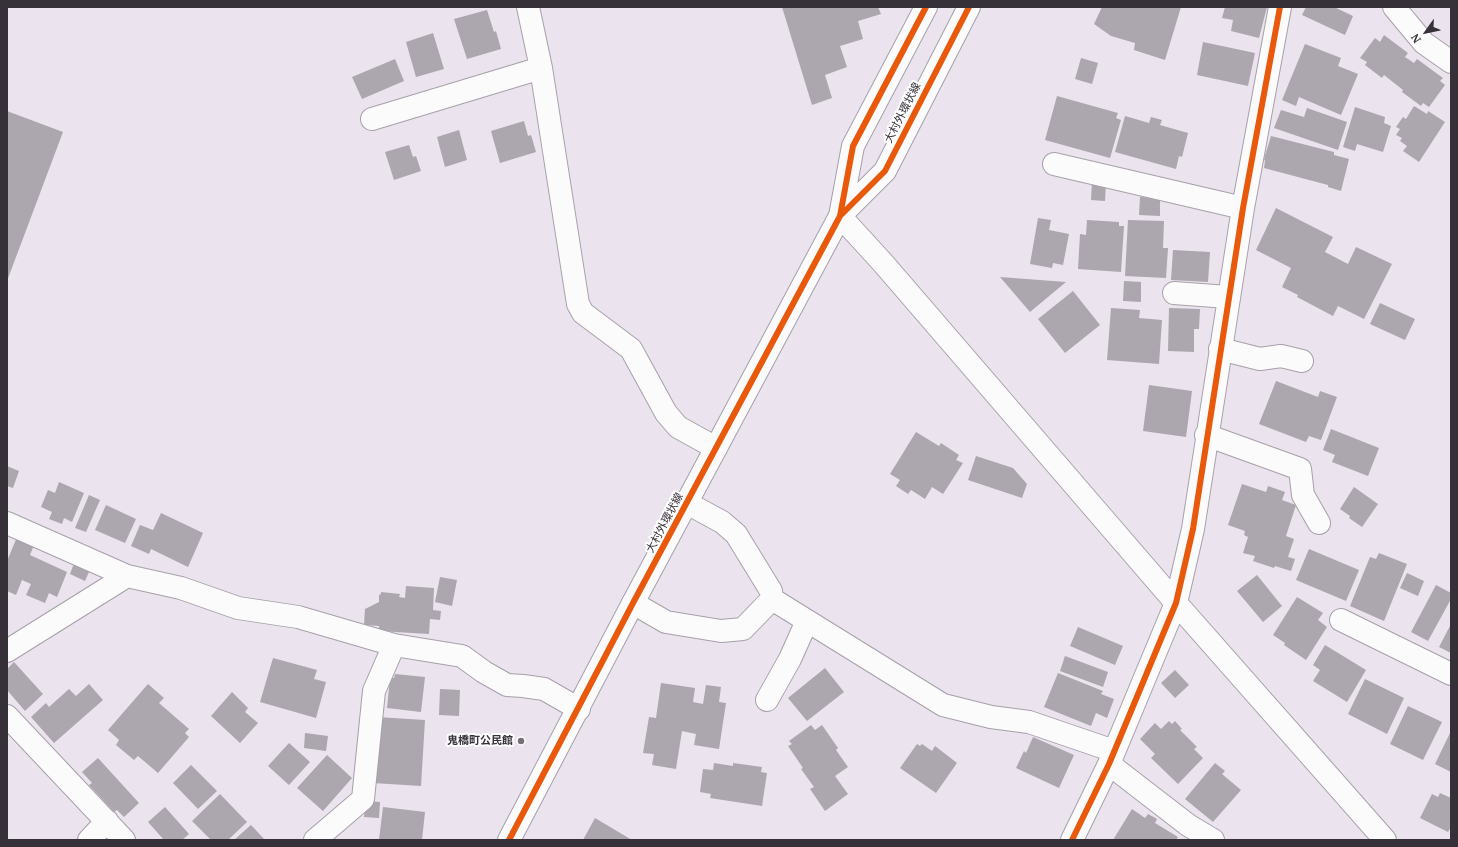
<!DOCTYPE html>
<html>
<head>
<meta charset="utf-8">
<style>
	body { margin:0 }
	#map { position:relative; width:1458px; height:847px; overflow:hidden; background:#ebe3ee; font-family:"PT Serif",serif }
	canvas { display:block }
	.frame { position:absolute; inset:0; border:8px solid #363038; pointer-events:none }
	.north { position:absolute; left:1406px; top:12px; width:40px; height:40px; -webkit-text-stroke:3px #fff; paint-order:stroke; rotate:237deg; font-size:11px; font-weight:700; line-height:16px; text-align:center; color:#363038 }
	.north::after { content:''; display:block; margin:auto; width:14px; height:18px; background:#363038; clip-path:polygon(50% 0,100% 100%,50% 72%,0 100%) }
</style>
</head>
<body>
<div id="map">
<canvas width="1458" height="847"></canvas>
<div class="frame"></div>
<div class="north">N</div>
</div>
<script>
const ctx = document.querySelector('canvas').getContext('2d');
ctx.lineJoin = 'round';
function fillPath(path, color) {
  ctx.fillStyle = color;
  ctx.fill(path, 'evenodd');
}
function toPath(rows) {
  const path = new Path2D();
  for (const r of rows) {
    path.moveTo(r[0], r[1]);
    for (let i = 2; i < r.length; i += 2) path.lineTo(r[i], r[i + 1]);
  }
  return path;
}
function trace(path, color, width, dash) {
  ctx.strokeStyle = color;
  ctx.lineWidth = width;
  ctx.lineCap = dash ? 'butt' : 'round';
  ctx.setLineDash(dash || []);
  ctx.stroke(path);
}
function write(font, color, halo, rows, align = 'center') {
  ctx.font = font + ' "PT Serif","Noto Sans JP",serif';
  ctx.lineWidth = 4;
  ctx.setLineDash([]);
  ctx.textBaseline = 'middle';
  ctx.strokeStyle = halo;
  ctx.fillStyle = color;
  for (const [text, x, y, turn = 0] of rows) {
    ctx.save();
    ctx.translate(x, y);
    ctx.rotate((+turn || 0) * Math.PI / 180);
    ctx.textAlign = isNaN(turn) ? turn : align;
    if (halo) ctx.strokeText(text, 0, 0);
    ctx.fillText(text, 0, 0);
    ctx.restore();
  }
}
fillPath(toPath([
	[782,7,878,7,881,14,858,21,863,39,840,46,847,67,825,75,832,98,812,105],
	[1102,7,1181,7,1165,60,1134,50,1135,43,1111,36,1094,24],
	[1225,7,1267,7,1259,38,1231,31,1233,20,1222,18],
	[1306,7,1334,7,1353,16,1345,35,1302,15],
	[487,10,494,32,496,31,501,49,467,59,454,19],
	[433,33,444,69,416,77,406,42],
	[1384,35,1408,53,1405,57,1414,63,1417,59,1443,78,1440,81,1445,85,1429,107,1423,103,1421,106,1402,92,1403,90,1384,75,1382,78,1365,65,1367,62,1360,58,1375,38,1380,42],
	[1203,42,1255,53,1248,86,1197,75],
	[1305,44,1341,58,1338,66,1358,74,1341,115,1299,97,1296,106,1282,100],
	[1081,58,1098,63,1092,84,1075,79],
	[395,59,404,81,362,99,352,77],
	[1057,96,1118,113,1116,118,1121,120,1110,158,1045,140],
	[1414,106,1427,114,1428,111,1445,122,1419,162,1403,151,1407,146,1400,141,1402,138,1396,135,1400,129,1396,127,1403,117,1406,119],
	[1355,107,1385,117,1384,123,1391,126,1383,152,1357,144,1355,151,1343,147],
	[1307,108,1347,122,1338,150,1274,128,1281,110,1304,117],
	[7,111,63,132,7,281],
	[1125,116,1149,123,1151,117,1162,120,1160,125,1188,133,1182,157,1179,156,1176,169,1115,152],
	[524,121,528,136,531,135,536,152,500,163,491,131],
	[459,130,467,160,445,167,437,137],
	[1271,136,1334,152,1334,155,1349,159,1341,191,1328,187,1328,185,1264,168,1265,161,1264,159],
	[409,145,413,157,416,156,421,171,394,180,385,152],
	[1092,181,1106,182,1105,201,1091,200],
	[1140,197,1160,198,1160,216,1139,215],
	[1276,208,1333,237,1325,252,1348,264,1356,247,1392,264,1364,319,1338,306,1333,316,1297,297,1298,295,1282,287,1291,268,1256,250],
	[1038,218,1051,220,1049,230,1069,234,1063,265,1053,263,1052,268,1030,264],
	[1087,220,1119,222,1119,226,1124,226,1121,272,1078,269,1080,234,1086,235],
	[1128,220,1164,221,1163,248,1168,248,1166,278,1125,276],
	[1173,250,1210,252,1208,282,1171,280],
	[1000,277,1066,282,1030,312],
	[1124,281,1141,282,1141,302,1123,301],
	[1073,291,1100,325,1065,353,1038,319],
	[1380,303,1415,319,1405,340,1370,324],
	[1111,308,1140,310,1139,318,1162,320,1159,364,1107,360],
	[1169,308,1200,309,1199,329,1194,329,1194,352,1168,351],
	[1276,381,1318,397,1320,391,1337,397,1321,440,1309,436,1306,442,1259,424],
	[1149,385,1192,391,1186,437,1143,431],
	[1331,429,1379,448,1368,476,1332,462,1335,455,1323,450],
	[916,432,939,446,941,443,959,455,956,460,963,463,943,494,932,487,925,499,911,490,908,494,896,486,900,480,890,474],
	[976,456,1013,468,1027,484,1022,498,968,480],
	[7,466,19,471,13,488,7,486],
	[59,482,84,493,72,522,64,518,62,524,49,519,52,512,41,507,48,490,55,493],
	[1242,484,1266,492,1268,486,1285,492,1282,500,1296,505,1286,536,1294,539,1288,557,1295,559,1291,571,1275,566,1274,568,1253,561,1255,556,1243,553,1248,537,1244,535,1245,531,1228,525],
	[1354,487,1378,504,1362,527,1349,518,1350,516,1340,509],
	[89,495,100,500,86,532,75,528],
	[106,505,136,519,125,543,95,530],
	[161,513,203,533,188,567,151,549,149,554,131,546,140,525,153,530],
	[17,537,34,545,30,555,67,572,57,597,49,593,45,603,26,595,31,584,22,580,16,595,7,591,7,561],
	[1309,549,1359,570,1346,601,1296,580],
	[1379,553,1407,564,1384,621,1350,606,1370,557,1376,559],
	[76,558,92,565,85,581,70,574],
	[1407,573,1424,581,1418,596,1400,588],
	[1257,575,1282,606,1263,622,1237,591],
	[440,577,457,580,452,606,435,602],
	[1436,585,1451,593,1451,599,1428,641,1411,632],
	[406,586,434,588,433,610,441,611,440,620,430,619,429,634,379,631,379,626,364,625,365,609,379,602,379,595,381,594,381,592,400,594,399,597,405,598],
	[1297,597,1323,613,1318,620,1327,627,1306,660,1284,645,1285,643,1273,635],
	[1451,624,1451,653,1439,647],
	[1078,627,1123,646,1115,665,1070,646],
	[1325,645,1366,670,1347,702,1313,681,1320,670,1313,665],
	[1065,656,1108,672,1103,687,1060,671],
	[273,658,317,670,314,679,326,682,316,718,260,702],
	[14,662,43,694,25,711,7,690,7,669],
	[825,668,844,692,807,721,788,698],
	[1175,670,1189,685,1175,698,1161,683],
	[1058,673,1103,691,1101,694,1114,699,1107,718,1096,713,1091,726,1044,707],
	[395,674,425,677,421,712,387,708,390,678,394,678],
	[1365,679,1404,698,1387,734,1348,714],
	[661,683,695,688,693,702,703,704,706,685,721,687,719,702,726,703,719,749,694,745,696,734,682,731,676,769,652,765,654,754,643,753,649,717,656,718],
	[89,684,103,700,54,743,31,717,46,703,49,707,69,689,76,696],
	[148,684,164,698,159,703,189,729,185,733,189,737,158,773,138,756,134,760,116,745,119,740,108,730],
	[440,689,460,690,459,716,439,715],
	[232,692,248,708,245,712,258,723,240,743,211,716],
	[1408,706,1442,722,1423,760,1390,744],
	[377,717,425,720,421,786,373,783],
	[1169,721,1172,724,1175,721,1182,729,1180,730,1197,747,1194,749,1203,758,1178,784,1151,758,1155,754,1140,739,1155,723,1161,729],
	[811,725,815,730,822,725,838,748,836,750,848,767,835,776,848,794,825,811,810,789,814,787,801,769,803,768,788,746,792,744,789,741],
	[1451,731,1451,772,1435,764],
	[305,733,328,736,326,751,304,748],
	[1033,737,1074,755,1059,788,1016,768,1024,751,1026,753],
	[289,743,310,762,289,785,268,766],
	[917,744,920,746,922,744,932,751,935,746,957,763,936,793,900,768],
	[327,755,352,778,323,811,297,788],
	[98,758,139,803,124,817,117,810,114,812,89,785,92,783,82,772],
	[714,763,733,766,733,763,762,767,761,772,767,773,762,806,710,798,711,794,700,792,703,769,713,770],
	[1215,763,1225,771,1222,774,1241,790,1213,822,1185,799],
	[191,765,217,791,198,809,173,783],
	[1440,793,1451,798,1451,827,1448,832,1420,818,1432,794,1438,797],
	[220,794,247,822,228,840,211,840,192,821],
	[366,801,380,802,379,818,364,817],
	[165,807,189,834,182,840,164,840,148,822],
	[383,807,425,812,422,840,379,840],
	[1132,809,1145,818,1148,814,1157,819,1155,823,1178,837,1176,840,1113,840],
	[595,818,632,840,583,840],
	[251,825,265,840,234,840]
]), '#aca6af');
const minor = toPath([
	[528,7,541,68,578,304,583,313,631,349,666,413,678,427,716,448],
	[1394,7,1424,43,1451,62],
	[372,119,541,68],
	[1054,164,1243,208],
	[840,216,883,263,1176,603,1385,840],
	[1174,293,1228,297],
	[1220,349,1260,359,1281,356,1302,361],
	[1206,435,1300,469,1303,495,1319,523],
	[687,503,722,522,736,534,771,591,772,599,943,705,991,717,1029,722,1114,751],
	[7,523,127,576],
	[633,603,666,622,721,631,743,629,772,599],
	[1341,620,1451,674],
	[7,651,127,576,181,588,238,608,298,617,394,645,462,656,484,672,507,685,523,686,544,689,579,709],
	[767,700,790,659,807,621],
	[7,716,124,840],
	[1109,764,1188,825,1213,840],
	[89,840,107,821],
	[315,840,363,799,374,691,394,645],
	[1072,840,1109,764,1176,603,1193,529,1243,208,1280,7]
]);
const major = toPath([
	[840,216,853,146,926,7],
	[509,840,633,603,840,216,885,171,969,7]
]);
trace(minor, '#a6a0a9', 24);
trace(major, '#a6a0a9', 24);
trace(minor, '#fcfbfc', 22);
trace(major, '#fcfbfc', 22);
trace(toPath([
	[840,216,853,146,926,7],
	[509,840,633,603,840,216,885,171,969,7],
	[1072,840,1109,764,1176,603,1193,529,1243,208,1280,7]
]), '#e8590c', 6);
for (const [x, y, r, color] of [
	[521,741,4,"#756f78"]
]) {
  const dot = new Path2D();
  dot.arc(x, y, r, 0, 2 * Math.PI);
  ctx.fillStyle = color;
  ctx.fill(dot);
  trace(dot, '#fff', 1.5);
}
write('11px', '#363038', '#fff', [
	["大村外環状線",903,113,-63],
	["大村外環状線",665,523,-62]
]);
write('bold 11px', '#363038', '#fff', [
	["鬼橋町公民館",513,741]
], 'right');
</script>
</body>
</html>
